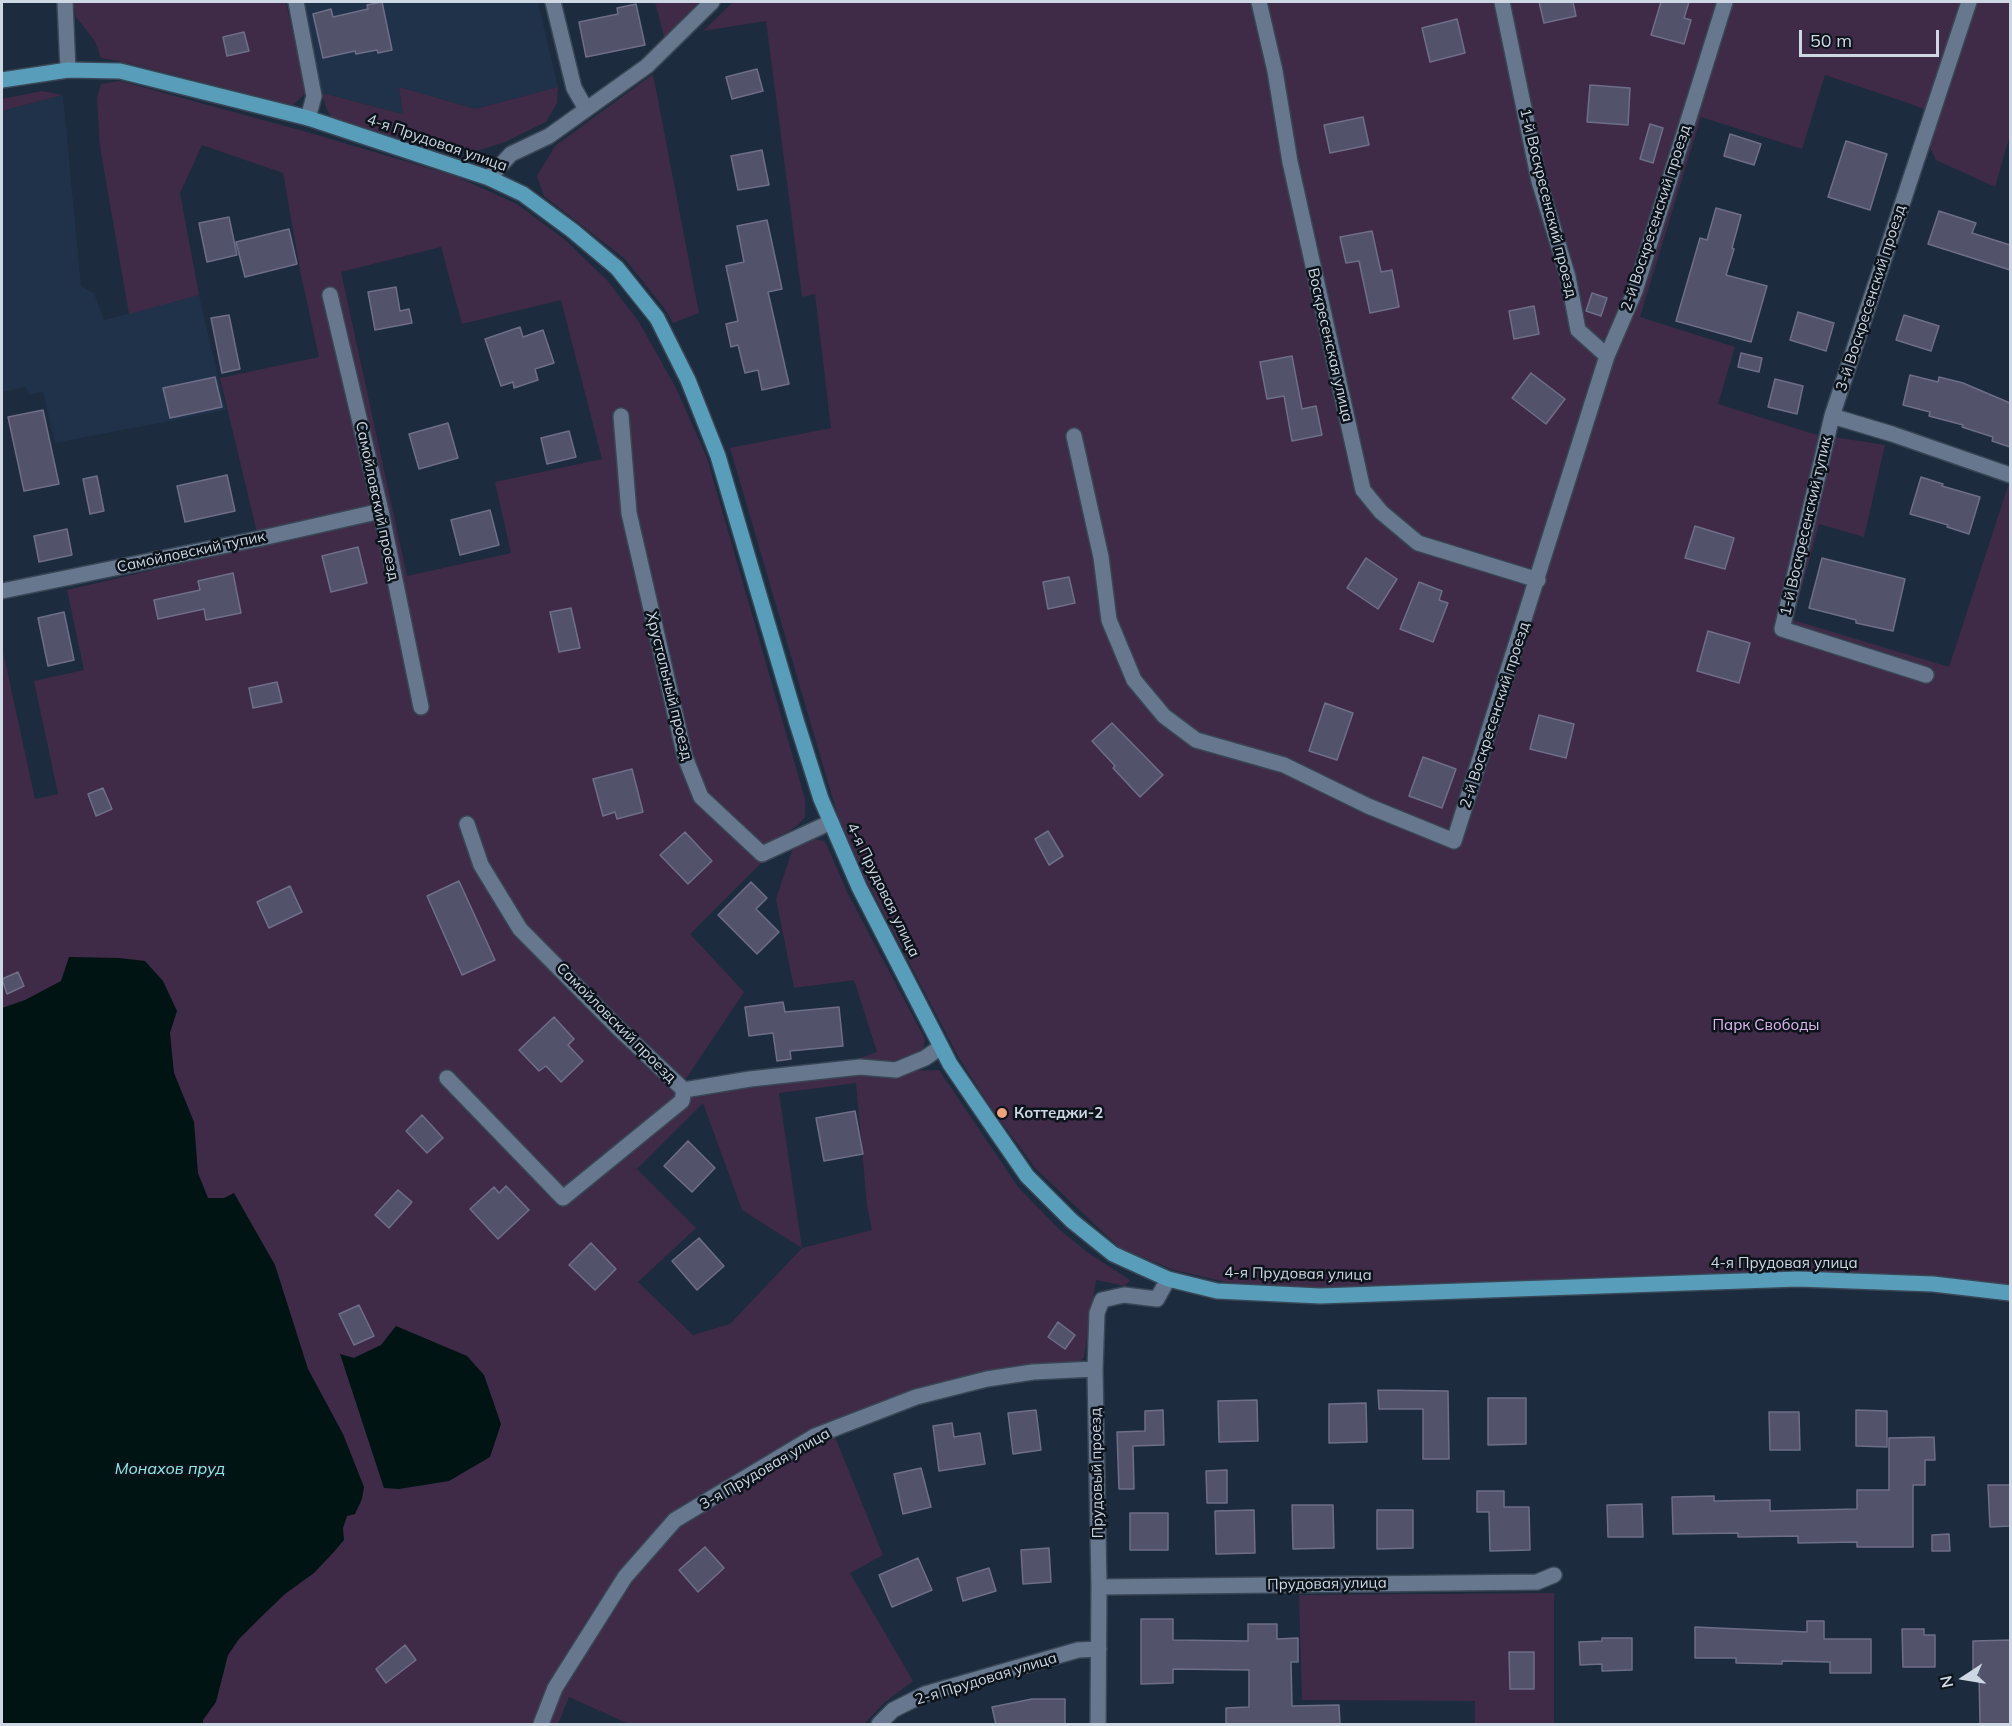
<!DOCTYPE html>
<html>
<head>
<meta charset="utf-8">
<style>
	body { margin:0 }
	#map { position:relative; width:2012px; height:1726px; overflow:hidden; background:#1c2b3d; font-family:Mulish,sans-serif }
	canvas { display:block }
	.frame { position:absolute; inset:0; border:3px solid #ced8e4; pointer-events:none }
	.north { position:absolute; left:1934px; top:1648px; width:60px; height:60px; -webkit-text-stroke:4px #0c131b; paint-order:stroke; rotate:258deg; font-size:16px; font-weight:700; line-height:24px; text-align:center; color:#ced8e4 }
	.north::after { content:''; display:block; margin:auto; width:21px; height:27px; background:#ced8e4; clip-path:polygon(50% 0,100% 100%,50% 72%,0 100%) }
	.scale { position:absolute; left:1799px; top:30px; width:140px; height:27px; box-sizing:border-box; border:3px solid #ced8e4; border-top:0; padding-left:8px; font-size:18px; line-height:21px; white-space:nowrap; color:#ced8e4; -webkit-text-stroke:4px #0c131b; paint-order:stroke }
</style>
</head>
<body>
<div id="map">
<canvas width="2012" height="1726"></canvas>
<div class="frame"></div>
<div class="north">N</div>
<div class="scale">50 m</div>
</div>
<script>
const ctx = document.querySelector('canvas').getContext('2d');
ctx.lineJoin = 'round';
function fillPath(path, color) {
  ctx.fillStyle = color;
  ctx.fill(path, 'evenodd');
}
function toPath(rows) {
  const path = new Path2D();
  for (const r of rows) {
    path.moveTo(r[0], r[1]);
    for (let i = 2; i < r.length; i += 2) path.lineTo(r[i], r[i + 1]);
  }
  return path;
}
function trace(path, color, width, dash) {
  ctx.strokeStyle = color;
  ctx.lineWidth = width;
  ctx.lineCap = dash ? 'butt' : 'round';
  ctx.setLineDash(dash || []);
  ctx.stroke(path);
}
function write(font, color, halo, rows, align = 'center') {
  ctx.font = font + ' Mulish,sans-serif';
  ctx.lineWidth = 5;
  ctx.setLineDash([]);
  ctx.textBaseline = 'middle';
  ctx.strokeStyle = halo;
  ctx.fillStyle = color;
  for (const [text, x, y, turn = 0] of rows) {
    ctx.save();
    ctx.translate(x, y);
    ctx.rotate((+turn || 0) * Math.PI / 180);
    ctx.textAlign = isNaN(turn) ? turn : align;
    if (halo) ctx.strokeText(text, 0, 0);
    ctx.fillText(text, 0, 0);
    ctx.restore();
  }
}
fillPath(toPath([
	[305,2,538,2,558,87,475,109,399,87,403,114,322,93],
	[63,95,81,286,94,293,104,320,199,295,226,410,55,443,43,392,29,395,26,387,2,392,2,111]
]), '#1f324a');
fillPath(toPath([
	[73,2,286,2,306,93,293,105,123,62,101,58,95,41,76,17],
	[655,2,699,2,664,37],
	[733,2,2010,2,2010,135,1995,187,1936,160,1929,145,1939,116,1914,105,1825,75,1802,149,1701,117,1640,317,1735,347,1718,404,1814,434,1885,445,1864,537,1819,524,1793,620,1949,667,2008,486,2010,487,2010,1286,1931,1278,1796,1271,1321,1289,1226,1282,1174,1270,1120,1248,1036,1169,991,1108,959,1058,866,880,837,813,730,448,831,428,815,294,802,297,766,21,703,31],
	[653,74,699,313,673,323,665,309,625,259,544,196,537,176,555,146],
	[120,81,307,132,455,176,517,204,564,239,607,280,639,322,676,388,707,458,805,799,805,817,797,826,766,844,766,858,690,934,744,992,685,1080,691,1083,857,1059,877,1052,854,980,794,988,776,899,793,848,809,838,825,841,847,892,925,1039,923,1049,911,1059,892,1063,903,1071,939,1070,1018,1187,1059,1229,1087,1252,1130,1280,1125,1286,1096,1280,1084,1357,1069,1374,988,1386,916,1404,835,1437,883,1555,850,1573,913,1681,884,1703,864,1724,629,1724,569,1697,558,1724,2,1724,2,647,35,799,58,794,34,681,84,670,67,590,260,545,220,378,319,357,301,275,283,173,202,145,180,193,199,295,129,314,100,147,97,98,101,84],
	[441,247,462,324,561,300,602,459,495,482,511,553,407,576,341,272],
	[856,1083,867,1205,872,1230,802,1248,779,1093],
	[703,1103,742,1210,802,1248,730,1324,693,1335,638,1282,696,1228,637,1169],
	[381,1345,384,1488,341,1355,354,1358],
	[399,87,475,109,558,87,557,103,546,122,505,142,480,150,446,152,332,118,326,108,322,93,403,114],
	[42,91,63,95,2,111,2,99],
	[1554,1593,1554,1724,1475,1724,1475,1701,1302,1700,1299,1595]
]), '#3f2b47');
fillPath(toPath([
	[69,957,119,958,145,961,163,981,177,1011,170,1033,174,1073,194,1122,198,1173,208,1198,224,1198,234,1193,275,1265,308,1369,343,1434,364,1487,362,1499,355,1514,347,1516,343,1528,344,1540,333,1553,314,1573,285,1594,261,1617,239,1639,228,1655,216,1702,203,1720,203,1724,2,1724,2,1008,25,1000,61,981],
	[396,1326,467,1356,484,1375,501,1424,490,1457,449,1481,399,1489,384,1488,340,1354,354,1358,381,1345]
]), '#001413');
const building = toPath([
	[382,2,392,50,378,53,377,50,356,54,355,51,323,58,313,14,331,9,333,17,368,9,367,5,382,2],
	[1539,2,1573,2,1576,16,1544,23,1539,2],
	[1661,2,1689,2,1684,18,1691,20,1684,44,1651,35,1661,2],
	[636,4,645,45,586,57,579,22,618,14,617,8,636,4],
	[1457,19,1465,53,1430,62,1422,28,1457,19],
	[244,32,249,51,227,56,223,37,244,32],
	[757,69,763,91,732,99,726,77,757,69],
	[1590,85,1630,88,1628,125,1587,122,1590,85],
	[1363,117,1369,145,1330,153,1324,125,1363,117],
	[1650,124,1663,128,1653,163,1640,159,1650,124],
	[1730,134,1761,144,1754,165,1724,156,1730,134],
	[1846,141,1887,154,1870,210,1828,197,1846,141],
	[762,150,769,185,738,190,731,156,762,150],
	[1716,208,1741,215,1732,248,1734,249,1726,275,1767,286,1751,342,1676,321,1700,238,1707,240,1716,208],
	[1939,211,1976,223,1972,233,2010,245,2010,270,1928,244,1939,211],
	[229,217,237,255,207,262,199,223,229,217],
	[767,220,782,289,768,292,789,384,762,390,758,370,745,373,738,345,731,347,726,324,738,321,726,266,744,262,737,226,767,220],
	[289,229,297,264,245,277,236,242,289,229],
	[1372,231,1381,272,1392,270,1399,307,1370,313,1359,261,1346,263,1340,237,1372,231],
	[396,287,400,311,409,309,412,323,375,330,368,292,396,287],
	[1592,293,1607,298,1601,316,1586,311,1592,293],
	[1534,306,1539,334,1514,339,1509,311,1534,306],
	[1798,312,1834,323,1826,351,1790,340,1798,312],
	[229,315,240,369,222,373,211,318,229,315],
	[1904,315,1939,326,1931,351,1896,340,1904,315],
	[520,327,523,337,543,330,554,363,535,369,538,380,514,388,513,382,501,386,485,339,520,327],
	[1741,353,1762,358,1759,372,1738,367,1741,353],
	[1292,356,1302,409,1316,406,1322,435,1292,441,1284,396,1267,399,1260,362,1292,356],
	[1531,373,1565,399,1546,424,1512,398,1531,373],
	[1910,375,1938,382,1939,377,1963,383,2010,403,2010,447,1992,441,1993,437,1962,427,1963,425,1929,416,1930,412,1903,405,1910,375],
	[215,377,222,407,170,418,163,388,215,377],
	[1775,379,1803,386,1797,414,1768,407,1775,379],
	[43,410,59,484,24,491,8,417,43,410],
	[448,423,458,458,419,469,409,434,448,423],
	[569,431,576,457,547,464,541,438,569,431],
	[227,475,235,511,185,522,177,486,227,475],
	[97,476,104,511,90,514,83,479,97,476],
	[1921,477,1943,484,1942,486,1980,497,1969,534,1947,527,1948,525,1910,514,1921,477],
	[490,510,499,545,460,555,451,520,490,510],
	[1695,526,1734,538,1725,569,1685,558,1695,526],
	[67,529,72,555,39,562,34,536,67,529],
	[358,547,367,583,331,592,322,556,358,547],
	[1366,558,1397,579,1378,609,1347,588,1366,558],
	[1822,558,1905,579,1893,631,1856,623,1856,620,1809,608,1822,558],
	[233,573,241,613,206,620,204,609,158,619,154,600,200,590,198,581,233,573],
	[1069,577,1075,603,1048,609,1043,582,1069,577],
	[1419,582,1442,591,1439,600,1448,603,1433,642,1400,629,1419,582],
	[571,608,580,648,559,652,550,612,571,608],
	[64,612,74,660,48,666,38,618,64,612],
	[1708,631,1750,643,1739,683,1697,671,1708,631],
	[277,682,282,702,253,708,249,688,277,682],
	[1325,703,1353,713,1337,760,1309,751,1325,703],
	[1539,715,1574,724,1566,758,1530,749,1539,715],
	[1112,723,1163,775,1140,797,1113,768,1115,766,1092,741,1112,723],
	[1423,757,1456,769,1442,808,1409,796,1423,757],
	[632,769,643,812,617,819,615,812,603,816,593,779,632,769],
	[103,788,112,809,96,816,88,794,103,788],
	[1048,831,1063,856,1049,865,1035,839,1048,831],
	[685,832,712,861,688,884,660,855,685,832],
	[459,881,495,960,462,975,427,896,459,881],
	[751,882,767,898,756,909,779,932,757,954,718,915,751,882],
	[290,886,302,912,269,928,257,902,290,886],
	[18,972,24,986,7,994,2,979,18,972],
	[783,1002,785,1012,839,1007,843,1046,790,1051,791,1059,777,1061,773,1033,749,1036,745,1007,783,1002],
	[554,1017,574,1039,568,1045,583,1061,561,1082,546,1066,539,1071,519,1050,554,1017],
	[855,1111,863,1154,824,1161,816,1118,855,1111],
	[422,1115,443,1138,427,1153,406,1131,422,1115],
	[688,1141,715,1168,692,1192,664,1166,688,1141],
	[506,1186,529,1210,498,1239,470,1209,494,1187,499,1193,506,1186],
	[398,1190,412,1202,389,1228,375,1215,398,1190],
	[699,1238,724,1266,697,1290,672,1261,699,1238],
	[591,1243,616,1269,595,1290,569,1265,591,1243],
	[359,1305,374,1336,354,1345,339,1314,359,1305],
	[1058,1322,1075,1335,1065,1349,1048,1337,1058,1322],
	[1378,1390,1448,1391,1449,1459,1423,1459,1423,1409,1379,1409,1378,1390],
	[1488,1398,1526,1398,1526,1444,1488,1445,1488,1398],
	[1257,1400,1258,1441,1219,1442,1218,1401,1257,1400],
	[1366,1403,1367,1442,1329,1443,1329,1404,1366,1403],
	[1036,1410,1041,1450,1013,1454,1008,1413,1036,1410],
	[1163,1410,1164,1445,1133,1446,1134,1489,1119,1489,1117,1432,1145,1431,1145,1411,1163,1410],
	[1856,1410,1887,1411,1887,1447,1856,1446,1856,1410],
	[1769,1412,1799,1412,1800,1450,1770,1450,1769,1412],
	[952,1423,954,1437,980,1433,985,1464,939,1471,933,1426,952,1423],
	[1934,1437,1935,1460,1925,1460,1925,1485,1913,1485,1913,1547,1857,1547,1857,1542,1798,1543,1798,1536,1738,1537,1738,1533,1673,1534,1672,1497,1714,1496,1714,1501,1770,1500,1770,1511,1857,1509,1857,1490,1889,1490,1889,1438,1934,1437],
	[921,1468,931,1507,903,1514,894,1474,921,1468],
	[1227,1470,1227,1503,1207,1503,1206,1471,1227,1470],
	[1988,1485,2010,1485,2010,1526,1990,1527,1988,1485],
	[1477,1491,1504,1491,1504,1507,1529,1507,1530,1550,1490,1551,1489,1512,1477,1512,1477,1491],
	[1642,1504,1643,1537,1608,1537,1607,1505,1642,1504],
	[1292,1505,1333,1505,1334,1548,1293,1549,1292,1505],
	[1254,1510,1255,1553,1216,1554,1215,1511,1254,1510],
	[1377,1510,1413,1510,1413,1548,1377,1549,1377,1510],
	[1130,1513,1168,1513,1168,1550,1130,1550,1130,1513],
	[1949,1534,1950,1551,1932,1551,1932,1535,1949,1534],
	[705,1547,724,1568,698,1592,679,1570,705,1547],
	[1049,1548,1051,1582,1023,1584,1021,1550,1049,1548],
	[918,1558,932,1590,892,1607,879,1575,918,1558],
	[989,1568,996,1591,963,1601,957,1578,989,1568],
	[1141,1619,1173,1619,1173,1640,1248,1641,1248,1624,1277,1624,1277,1639,1298,1638,1298,1662,1291,1662,1292,1706,1339,1705,1340,1725,1226,1725,1226,1708,1249,1707,1249,1670,1173,1669,1173,1683,1141,1684,1141,1619],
	[1807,1621,1824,1621,1824,1639,1871,1639,1871,1673,1830,1673,1830,1662,1782,1661,1782,1664,1736,1663,1736,1658,1695,1658,1695,1627,1807,1632,1807,1621],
	[1902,1629,1924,1629,1924,1635,1935,1635,1935,1667,1903,1667,1902,1629],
	[1602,1638,1632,1638,1632,1670,1602,1671,1602,1664,1580,1665,1579,1642,1602,1641,1602,1638],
	[2010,1640,2010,1724,1980,1724,1979,1673,1973,1673,1973,1641,2010,1640],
	[405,1645,416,1660,386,1683,376,1669,405,1645],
	[1509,1652,1534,1652,1534,1689,1510,1689,1509,1652],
	[1032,1699,1065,1699,1065,1725,996,1725,992,1707,1032,1699]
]);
fillPath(building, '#52526b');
trace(building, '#6e6e88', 1.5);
const minor = toPath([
	[65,2,68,70],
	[296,2,314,96,308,118],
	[553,2,574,88,586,109],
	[1259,2,1275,71,1290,162,1363,490,1381,512,1418,543,1538,580],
	[1502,2,1539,181,1568,277,1578,330,1607,356],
	[1969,2,1832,416,1892,434,2010,475],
	[489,178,511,154,549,136,647,66,712,2],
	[330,295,381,511,421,707],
	[621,416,629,513,685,757,701,797,762,854,831,822],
	[1832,416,1782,629,1926,675],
	[1074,436,1101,557,1109,620,1134,680,1164,716,1196,740,1284,765,1368,806,1454,841,1607,356,1635,291,1725,2],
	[2,591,262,538,381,511],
	[467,824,481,865,520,929,617,1027,684,1090],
	[447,1078,563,1198,682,1101,684,1090],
	[684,1090,750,1079,860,1067,896,1070,925,1058,941,1047],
	[1099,1587,1537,1582,1554,1575],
	[541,1724,555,1688,625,1577,675,1520,815,1436,916,1397,987,1379,1033,1372,1095,1369],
	[879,1724,893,1710,925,1694,1078,1650,1099,1649],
	[1098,1724,1099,1587,1095,1369,1097,1313,1102,1300,1124,1295,1157,1299,1168,1279]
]);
const major = toPath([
	[2,80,68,70,120,71,308,118,489,178,523,194,573,231,617,268,657,318,688,380,718,456,796,720,821,799,859,887,950,1064,989,1121,1027,1176,1072,1221,1113,1254,1168,1279,1217,1291,1320,1296,1798,1279,1933,1284,2010,1293]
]);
trace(minor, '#394656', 18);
trace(major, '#394656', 18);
trace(minor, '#67788e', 15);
trace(major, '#589db9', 15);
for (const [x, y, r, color] of [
	[1002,1113,6,"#efa378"]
]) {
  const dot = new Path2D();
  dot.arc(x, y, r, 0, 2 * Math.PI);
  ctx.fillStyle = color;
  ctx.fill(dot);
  trace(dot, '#0c131b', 2);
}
write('15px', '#ced8e4', '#0c131b', [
	["4-я Прудовая улица",437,143,19],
	["1-й Воскресенский проезд",1548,203,76],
	["2-й Воскресенский проезд",1656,218,-72],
	["3-й Воскресенский проезд",1871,298,-72],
	["Воскресенская улица",1330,345,77],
	["Самойловский проезд",377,501,78],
	["1-й Воскресенский тупик",1806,526,-77],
	["Самойловский тупик",191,552,-12],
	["Хрустальный проезд",669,686,76],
	["2-й Воскресенский проезд",1495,715,-72],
	["4-я Прудовая улица",883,890,64],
	["Самойловский проезд",616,1023,45],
	["4-я Прудовая улица",1784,1263],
	["4-я Прудовая улица",1298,1274,1],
	["3-я Прудовая улица",765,1469,-30],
	["Прудовый проезд",1097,1473,-91],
	["Прудовая улица",1327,1584,-1],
	["2-я Прудовая улица",986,1679,-17]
]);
write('15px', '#e1b9f1', '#0c131b', [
	["Парк Свободы",1766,1025]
]);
write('bold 15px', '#ced8e4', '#0c131b', [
	["Коттеджи-2",1014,1113]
], 'left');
write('italic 16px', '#8febe6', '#0c131b', [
	["Монахов пруд",170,1469]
]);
</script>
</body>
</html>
